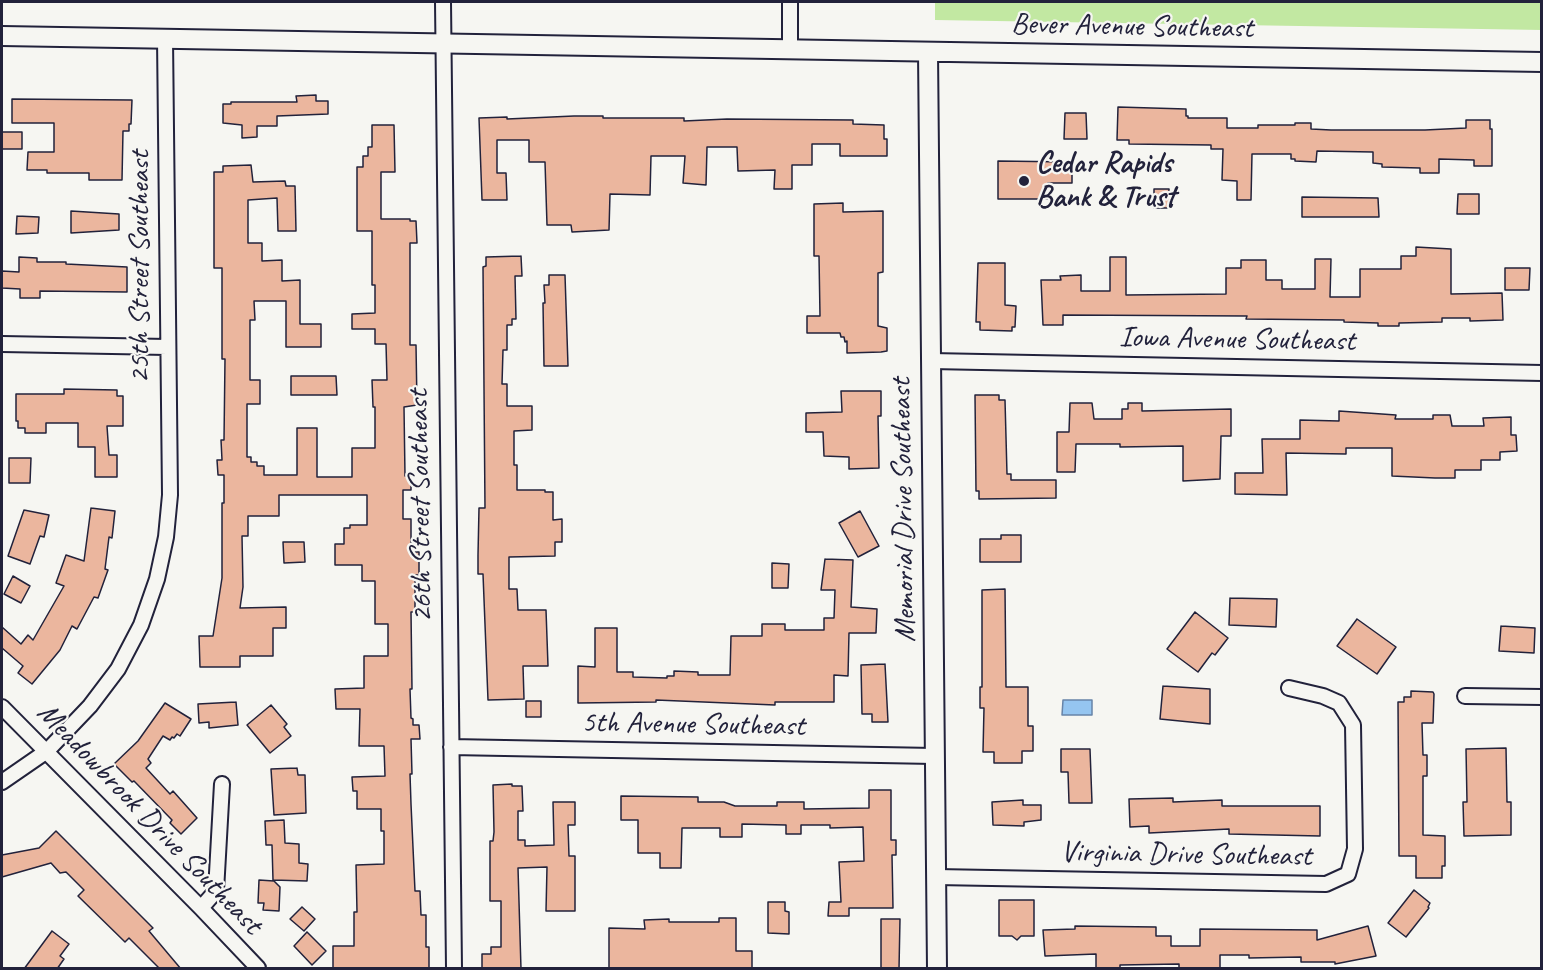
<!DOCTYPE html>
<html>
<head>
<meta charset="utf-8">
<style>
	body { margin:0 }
	#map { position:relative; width:1543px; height:970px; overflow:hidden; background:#f6f6f2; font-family:Caveat,sans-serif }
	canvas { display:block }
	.frame { position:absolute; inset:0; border:3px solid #22223b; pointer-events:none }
</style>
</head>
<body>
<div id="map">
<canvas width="1543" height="970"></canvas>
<div class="frame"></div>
</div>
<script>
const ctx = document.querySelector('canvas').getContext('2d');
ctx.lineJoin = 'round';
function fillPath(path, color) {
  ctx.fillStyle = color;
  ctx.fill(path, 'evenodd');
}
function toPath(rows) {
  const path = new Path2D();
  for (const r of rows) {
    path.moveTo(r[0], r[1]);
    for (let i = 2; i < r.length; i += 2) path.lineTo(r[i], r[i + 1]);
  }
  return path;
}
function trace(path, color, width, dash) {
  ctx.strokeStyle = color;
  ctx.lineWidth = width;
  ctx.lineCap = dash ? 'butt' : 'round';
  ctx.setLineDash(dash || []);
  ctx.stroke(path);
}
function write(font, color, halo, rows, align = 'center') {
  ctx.font = font + ' Caveat,sans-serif';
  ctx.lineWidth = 4.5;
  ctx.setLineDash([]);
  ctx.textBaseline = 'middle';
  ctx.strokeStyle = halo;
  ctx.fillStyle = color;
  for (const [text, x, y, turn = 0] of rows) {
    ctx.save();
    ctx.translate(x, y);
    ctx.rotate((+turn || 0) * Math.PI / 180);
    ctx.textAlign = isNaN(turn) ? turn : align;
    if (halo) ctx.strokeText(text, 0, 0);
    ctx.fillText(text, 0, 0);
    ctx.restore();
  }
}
fillPath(toPath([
	[935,2,1541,2,1542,30,935,20]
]), '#c2e8a2');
const water = toPath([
	[1063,700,1092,700,1092,715,1062,715,1063,700]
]);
fillPath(water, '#95c5f0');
trace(water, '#6784a8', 1.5);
const building = toPath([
	[316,95,316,101,328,101,328,114,277,116,277,126,257,126,257,137,242,138,242,125,223,123,223,104,231,104,231,102,297,102,296,96,316,95],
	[12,99,132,100,131,124,129,124,129,131,123,131,122,180,89,180,89,173,47,173,47,170,27,170,28,152,54,152,54,123,12,123,12,99],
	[1118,107,1186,109,1186,116,1188,116,1188,118,1227,118,1227,128,1258,128,1258,125,1295,125,1295,123,1311,123,1311,129,1331,130,1425,130,1466,128,1466,120,1490,120,1490,129,1492,129,1492,166,1474,166,1474,160,1439,159,1439,173,1420,173,1420,168,1382,167,1382,164,1373,163,1373,152,1317,151,1316,162,1295,161,1295,159,1291,159,1291,154,1252,154,1251,200,1237,200,1237,181,1222,180,1223,149,1211,149,1211,145,1129,144,1129,140,1117,140,1118,107],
	[1065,113,1086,113,1087,139,1064,139,1065,113],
	[574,116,603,116,603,118,684,118,684,121,727,119,853,120,853,124,884,125,884,139,887,139,887,156,840,156,840,144,812,144,812,165,792,165,792,189,774,189,775,170,738,171,737,147,707,147,706,185,683,183,685,156,651,156,650,195,610,194,609,230,572,232,571,225,547,225,545,162,529,162,529,140,497,140,497,173,506,173,507,200,482,200,479,118,507,117,507,119,574,116],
	[372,125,394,125,395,172,381,172,381,219,410,219,410,221,416,221,417,243,410,243,410,345,416,345,417,405,404,407,405,476,411,476,411,490,403,490,403,519,411,519,411,552,419,552,419,575,415,575,415,612,411,612,412,689,410,689,411,718,413,719,413,725,419,725,420,739,411,739,412,774,410,774,411,804,415,891,420,891,421,915,426,915,426,947,429,947,429,969,333,969,333,946,354,946,354,912,357,912,356,865,384,864,384,831,381,831,381,809,357,809,357,791,353,791,352,777,385,776,384,746,359,746,360,709,336,709,335,689,364,688,364,656,388,656,388,624,375,624,375,581,362,581,362,565,335,565,335,544,344,544,344,528,350,528,350,525,367,525,367,495,279,495,279,516,248,516,248,536,242,536,243,587,240,608,286,607,286,628,273,628,273,656,240,656,240,667,200,667,199,636,213,636,222,578,222,503,224,503,224,475,218,475,217,460,222,460,221,440,224,440,225,359,222,359,222,268,214,268,214,172,223,172,223,166,251,165,253,182,285,181,286,186,295,186,296,231,278,231,277,198,248,200,248,243,262,243,262,261,282,260,282,281,300,280,300,324,321,324,321,347,286,347,286,301,254,301,255,320,250,320,250,380,260,380,260,404,247,404,247,457,251,457,251,462,257,462,257,466,264,466,264,475,297,475,297,428,317,428,317,477,352,477,352,448,375,448,375,407,373,407,372,380,387,380,386,344,375,344,375,329,352,329,352,314,375,313,375,285,372,285,372,231,357,231,357,167,363,167,363,156,368,156,368,147,372,147,372,125],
	[2,132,22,132,22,149,2,149,2,132],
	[998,161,1072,162,1072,183,1048,183,1048,199,998,199,998,161],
	[1154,189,1169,189,1169,208,1154,208,1154,189],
	[1458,194,1479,194,1479,214,1457,214,1458,194],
	[1302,197,1378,198,1379,217,1302,217,1302,197],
	[843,203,843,212,883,211,883,272,878,273,878,326,887,328,887,351,881,352,847,353,847,341,845,342,844,337,841,337,840,333,807,333,807,316,820,316,819,256,814,256,814,204,843,203],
	[71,211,119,214,119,230,71,233,71,211],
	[17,216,39,217,38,233,16,234,17,216],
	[1416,247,1451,249,1451,294,1502,293,1503,320,1470,321,1470,318,1442,318,1442,322,1399,323,1399,326,1378,326,1378,323,1344,322,1344,320,1246,319,1247,316,1063,315,1063,325,1043,325,1041,280,1061,280,1060,276,1081,275,1081,291,1110,291,1110,257,1126,257,1126,295,1226,294,1226,268,1241,268,1241,260,1266,260,1266,280,1282,280,1282,289,1315,289,1315,259,1331,259,1330,297,1360,297,1360,269,1401,269,1401,256,1416,256,1416,247],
	[521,256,522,276,515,276,516,319,512,319,512,325,507,325,507,350,503,350,502,384,507,384,507,406,532,406,532,430,514,431,514,465,517,465,517,490,545,490,545,492,553,492,553,520,562,519,562,542,555,542,555,556,509,557,509,589,517,589,518,610,546,610,548,666,523,666,524,699,488,700,483,574,478,574,478,555,479,508,485,508,483,267,486,266,486,257,521,256],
	[19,257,37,258,37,262,66,262,66,264,127,267,127,292,40,291,40,298,20,298,20,289,2,288,2,271,19,272,19,257],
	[978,263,1005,263,1005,305,1016,306,1015,327,1012,327,1012,331,980,330,980,322,976,322,978,263],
	[1505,268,1530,268,1529,290,1505,290,1505,268],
	[549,275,565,275,568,366,544,366,543,303,545,303,544,285,549,285,549,275],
	[291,376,336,376,337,395,291,395,291,376],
	[64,389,117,390,117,396,123,396,123,426,107,426,109,455,117,455,117,477,95,477,95,447,78,447,78,423,46,423,46,433,25,433,25,428,18,428,18,421,16,421,16,394,64,394,64,389],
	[841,391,881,391,881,416,878,416,879,468,849,469,849,457,824,456,823,432,806,432,806,413,842,412,841,391],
	[975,395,999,395,999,400,1005,400,1007,474,1011,474,1011,480,1056,480,1056,498,979,499,979,491,976,491,975,395],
	[1070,403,1092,403,1094,419,1122,419,1122,409,1128,409,1128,403,1142,403,1142,411,1231,409,1231,436,1221,436,1220,479,1183,481,1183,446,1120,447,1120,444,1076,444,1075,472,1057,472,1057,432,1069,432,1070,403],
	[1339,411,1396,415,1395,419,1433,419,1433,415,1450,415,1452,426,1484,426,1483,418,1511,417,1511,435,1516,435,1517,451,1500,452,1500,460,1481,460,1481,470,1455,470,1455,478,1435,478,1392,476,1392,448,1346,448,1346,454,1286,453,1287,495,1235,494,1235,473,1263,473,1262,439,1300,439,1300,420,1339,421,1339,411],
	[9,458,31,458,30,483,9,483,9,458],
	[91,508,115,511,112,538,109,537,105,569,108,570,98,598,94,597,77,629,72,626,60,650,32,684,18,673,23,666,2,648,2,627,21,644,28,635,33,640,64,586,56,583,66,555,84,561,91,508],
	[24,510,49,515,44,537,40,536,30,564,8,556,24,510],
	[860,511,879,546,858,557,839,523,860,511],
	[1001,535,1021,535,1021,562,980,562,980,539,1001,539,1001,535],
	[283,542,304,542,305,562,284,563,283,542],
	[825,559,853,560,851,607,877,609,876,633,849,633,848,676,834,675,834,702,775,702,775,705,656,700,656,702,578,703,578,666,595,667,595,628,617,628,617,672,633,672,633,677,667,678,667,676,674,676,674,671,698,672,698,675,730,675,731,636,762,636,762,624,785,624,785,630,824,630,824,618,834,618,835,590,821,590,825,559],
	[772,563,789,564,788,588,772,588,772,563],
	[13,576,30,586,21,603,4,594,13,576],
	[1005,589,1006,687,1028,687,1028,726,1033,726,1033,751,1022,751,1022,763,994,763,994,752,983,752,984,708,980,708,980,687,982,687,982,590,1005,589],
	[1230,598,1277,599,1276,627,1229,625,1230,598],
	[1195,612,1228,638,1215,655,1212,653,1198,672,1167,649,1195,612],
	[1357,619,1396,647,1377,674,1337,646,1357,619],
	[1501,626,1535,628,1534,653,1499,651,1501,626],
	[885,664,888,722,872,722,872,714,862,714,861,665,885,664],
	[1163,686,1210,689,1210,724,1160,719,1163,686],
	[1411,691,1433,692,1434,694,1433,723,1422,723,1423,755,1427,755,1427,776,1423,776,1423,835,1445,836,1445,866,1442,866,1442,878,1416,878,1416,856,1399,856,1398,702,1404,702,1404,697,1411,697,1411,691],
	[526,701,541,701,541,717,526,717,526,701],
	[236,702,238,725,209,728,209,722,199,723,198,704,236,702],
	[165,703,191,719,180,736,177,734,174,738,172,737,170,740,163,736,148,759,151,763,146,768,170,794,173,791,197,818,181,834,170,823,172,820,134,781,132,782,114,764,138,741,165,703],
	[271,705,287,724,284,727,291,736,270,753,247,725,271,705],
	[1506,748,1507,802,1511,802,1511,835,1464,836,1463,802,1467,802,1466,749,1506,748],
	[1061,749,1090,749,1092,803,1069,803,1068,772,1061,772,1061,749],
	[297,768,298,775,305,775,306,813,274,815,271,769,297,768],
	[512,784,512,786,522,786,523,811,518,811,518,840,525,840,525,846,554,845,553,802,575,802,575,825,568,825,569,856,575,856,575,911,546,911,547,867,518,868,521,969,482,969,482,954,491,954,491,947,501,947,501,901,490,901,490,841,493,841,494,832,493,785,512,784],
	[869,790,891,790,891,840,896,840,896,855,892,855,893,908,849,908,849,916,828,916,829,902,841,902,839,862,864,861,863,827,830,828,830,825,801,825,801,834,786,834,786,825,742,824,742,837,720,837,720,828,682,828,681,868,660,868,660,853,638,853,638,820,621,820,621,796,698,797,698,802,724,802,735,806,777,806,777,802,804,802,804,809,869,808,869,790],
	[1173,798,1173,802,1222,800,1222,806,1320,806,1320,836,1229,834,1229,829,1149,833,1149,826,1130,827,1129,799,1173,798],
	[1023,800,1023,805,1041,805,1041,820,1024,822,1024,826,993,825,992,802,1023,800],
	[284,820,285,843,299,844,299,863,308,864,307,881,273,880,272,845,266,845,265,821,284,820],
	[56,831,153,928,149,931,181,969,160,969,129,938,125,942,78,896,84,890,66,872,60,873,51,863,2,877,2,855,39,848,56,831],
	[259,880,274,881,280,887,279,911,263,910,264,903,258,903,259,880],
	[1414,890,1430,903,1428,907,1429,908,1406,937,1388,923,1414,890],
	[999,900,1034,900,1034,936,1021,936,1017,940,1012,936,999,936,999,900],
	[768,902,785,902,785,911,789,912,789,934,768,933,768,902],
	[302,907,315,919,304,931,290,919,302,907],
	[719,918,736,918,736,951,752,951,752,969,609,969,609,928,645,929,644,920,669,919,669,922,719,922,719,918],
	[881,919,900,919,899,969,881,969,881,919],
	[1075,926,1156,927,1156,936,1171,936,1171,946,1200,946,1200,929,1317,930,1317,940,1368,926,1376,956,1335,964,1335,962,1301,962,1301,957,1249,958,1249,955,1220,955,1220,969,1179,969,1179,964,1120,965,1120,969,1096,969,1096,954,1045,956,1043,930,1075,929,1075,926],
	[52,931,69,944,60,956,64,959,57,969,24,969,52,931],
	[307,932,326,951,312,965,294,946,307,932]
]);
fillPath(building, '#ebb69e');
trace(building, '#22223b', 1.5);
const minor = toPath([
	[443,2,454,968],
	[790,2,790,49],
	[2,344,167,347],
	[931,361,1542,373],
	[1465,696,1542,697],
	[2,707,201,908,258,968],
	[451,747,934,756],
	[2,782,47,751,90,706,118,669,141,625,157,579,166,537,170,495,165,38],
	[936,877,1326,884,1348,874,1355,849,1353,725,1339,703,1323,696,1289,688],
	[201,908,216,891,222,784]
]);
const tertiary = toPath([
	[2,36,1542,62],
	[928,52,937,968]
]);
trace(minor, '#22223b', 18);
trace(tertiary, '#22223b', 22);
trace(minor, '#f6f6f2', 14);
trace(tertiary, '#f6f6f2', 18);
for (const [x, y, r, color] of [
	[1024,181,6,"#22223b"]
]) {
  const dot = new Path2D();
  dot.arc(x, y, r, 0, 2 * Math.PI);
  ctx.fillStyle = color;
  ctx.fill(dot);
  trace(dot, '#f6f6f2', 2);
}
write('30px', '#22223b', '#f6f6f2', [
	["Bever Avenue Southeast",1132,27,1],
	["25th Street Southeast",140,267,-90],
	["Iowa Avenue Southeast",1237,340,1],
	["26th Street Southeast",421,506,-91],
	["Memorial Drive Southeast",904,510,-91],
	["5th Avenue Southeast",693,725,1],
	["Meadowbrook Drive Southeast",149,819,46],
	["Virginia Drive Southeast",1186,855,1]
]);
write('bold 30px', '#22223b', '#f6f6f2', [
	["Cedar Rapids",1036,164],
	["Bank & Trust",1036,198]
], 'left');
</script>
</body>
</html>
